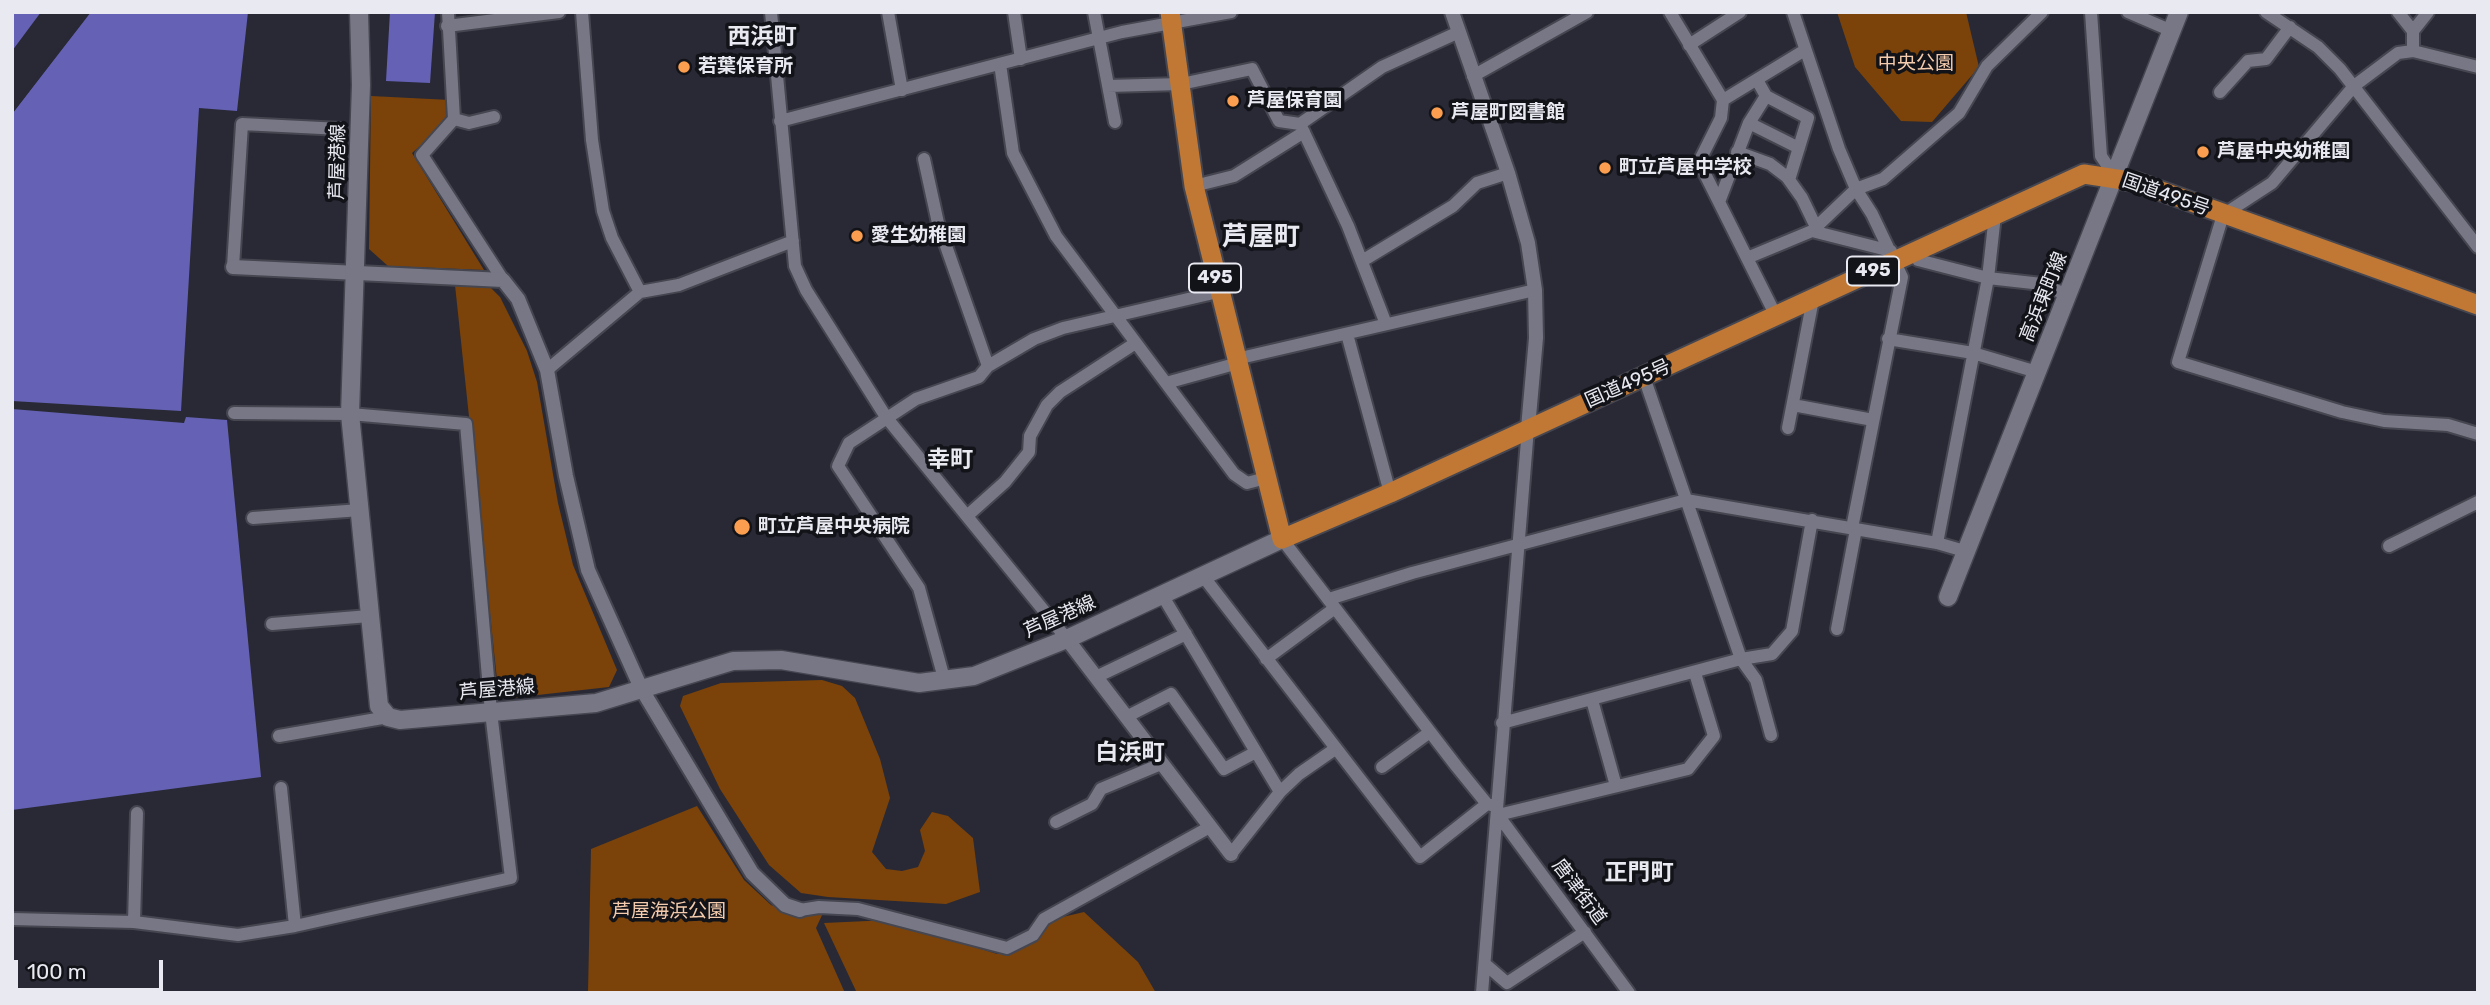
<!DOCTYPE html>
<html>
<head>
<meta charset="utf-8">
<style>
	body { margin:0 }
	#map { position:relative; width:2490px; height:1005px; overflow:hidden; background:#292935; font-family:Rubik,sans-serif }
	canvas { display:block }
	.frame { position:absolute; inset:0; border:14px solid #e8e9f1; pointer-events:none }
	.scale { position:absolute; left:14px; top:960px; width:149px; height:32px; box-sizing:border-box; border:4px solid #e8e9f1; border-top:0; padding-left:9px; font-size:21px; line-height:24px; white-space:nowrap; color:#e8e9f1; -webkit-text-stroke:5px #121318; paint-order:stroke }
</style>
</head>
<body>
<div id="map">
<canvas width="2490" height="1005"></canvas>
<div class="frame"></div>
<div class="scale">100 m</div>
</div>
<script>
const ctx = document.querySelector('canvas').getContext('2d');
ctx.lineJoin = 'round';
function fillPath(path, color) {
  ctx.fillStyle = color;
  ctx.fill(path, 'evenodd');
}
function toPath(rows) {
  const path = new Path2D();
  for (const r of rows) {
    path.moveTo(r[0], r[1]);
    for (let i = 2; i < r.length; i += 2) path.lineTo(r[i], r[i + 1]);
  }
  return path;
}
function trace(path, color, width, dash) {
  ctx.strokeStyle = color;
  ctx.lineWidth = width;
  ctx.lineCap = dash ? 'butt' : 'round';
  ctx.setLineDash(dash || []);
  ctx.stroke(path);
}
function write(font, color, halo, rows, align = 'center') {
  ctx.font = font + ' Rubik,"Noto Sans JP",sans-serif';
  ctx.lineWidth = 7;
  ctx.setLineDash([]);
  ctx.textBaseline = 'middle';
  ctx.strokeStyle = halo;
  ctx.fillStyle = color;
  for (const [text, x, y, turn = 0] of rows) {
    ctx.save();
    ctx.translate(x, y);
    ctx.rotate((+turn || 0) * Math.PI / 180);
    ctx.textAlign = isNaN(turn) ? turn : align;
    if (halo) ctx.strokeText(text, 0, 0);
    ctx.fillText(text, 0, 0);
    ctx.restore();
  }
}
fillPath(toPath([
	[1837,12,1966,12,1979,67,1932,122,1901,121,1855,67],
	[371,96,450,100,451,119,412,153,484,270,388,266,369,249],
	[455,285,490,287,500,297,527,351,537,382,558,503,573,565,617,670,609,687,511,698,498,689],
	[822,680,842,686,855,698,880,759,890,798,872,852,886,869,902,871,918,867,925,851,920,830,932,812,948,816,973,838,980,892,946,904,828,897,801,893,769,865,720,789,680,706,683,696,721,683],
	[697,806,744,880,771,905,803,917,823,913,816,928,845,993,588,993,591,849],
	[1084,912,1138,962,1156,993,857,993,824,923,889,920,997,954,1014,951,1050,920]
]), '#7b4309');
fillPath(toPath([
	[12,12,41,12,12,51],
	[91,12,248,12,237,111,199,108,181,411,12,401,12,114],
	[390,12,435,12,430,83,386,81],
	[12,409,184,423,186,417,227,420,261,777,12,810]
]), '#6562b5');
fillPath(toPath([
	[87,12,90,12,12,114,12,109]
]), '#292935');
const minor = toPath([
	[448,12,454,119],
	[582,12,592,140,603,211,612,238,640,292],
	[771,12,795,266,806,290,886,417,1067,639],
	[888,12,902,90],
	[1014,12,1021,59],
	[1094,12,1115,122],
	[1670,12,1723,100,1721,118,1699,162,1776,316],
	[1793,12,1839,149,1856,189,1872,214,1902,277,1852,528],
	[2091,12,2101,156,2115,177],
	[2128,12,2172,31],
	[2266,12,2318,47,2340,69,2478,247],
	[2398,12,2413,31],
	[447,26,559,12],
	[1689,45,1740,12],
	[2413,51,2413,31,2428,12],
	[1000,64,1013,153,1056,236,1234,474,1247,483,1266,478],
	[2478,67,2413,51,2398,53,2354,86,2272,183,2223,215,2178,362,2342,412,2384,421,2448,425,2478,434],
	[1473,76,1587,12],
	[1108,86,1181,84,1252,69,1279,121,1300,124],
	[2220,92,2248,61,2266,59,2290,27],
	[1766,96,1808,118,1789,180],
	[1723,100,1805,50],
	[494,117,469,123,454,119,422,155,503,280],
	[780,121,1122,32,1231,12],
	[1749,123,1799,148],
	[1737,152,1770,164,1787,177,1802,198,1816,227],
	[924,159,938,223,988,366],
	[1194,186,1234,176,1304,132],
	[1719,202,1749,123,1766,96,1757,80],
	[1812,231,1891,251],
	[1914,251,1918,260,1988,278,2042,284,2067,295],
	[1747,258,1812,231,1856,189,1883,179,1959,113,1987,66,2042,12],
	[1362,261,1453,206,1477,183,1508,173],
	[233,267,242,124,341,129],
	[1386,324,1348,226,1300,124,1382,67,1459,32],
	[1347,334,1390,493],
	[1888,339,1973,353,2037,372],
	[547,370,640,292,679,285,793,241],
	[1644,377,1741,659,1756,680,1771,735],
	[1166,383,1231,365,1236,359,1535,290],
	[1793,405,1873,420],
	[1788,428,1813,299],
	[967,516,1005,482,1029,452,1030,436,1047,405,1060,392,1134,344],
	[253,518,360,510],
	[1282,539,1457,767,1487,804,1495,806],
	[1937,543,1988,278,1995,215],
	[2389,546,2478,502],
	[1203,576,1420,857,1487,804],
	[1161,593,1280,792],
	[1329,599,1412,573,1686,500,1937,543,1968,552],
	[272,624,369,616],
	[1837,629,1856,529],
	[1266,659,1335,608],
	[1096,677,1186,634],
	[945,682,919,588,838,466,849,443,916,399,979,377,988,366,1034,339,1063,328,1218,292],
	[1592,700,1616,786],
	[1126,717,1171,694,1224,769,1256,752],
	[1502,723,1741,659,1772,654,1792,631,1812,520],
	[279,736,388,717],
	[1382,767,1430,732],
	[281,788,295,926],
	[1498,815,1688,769,1714,736,1695,673],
	[1498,815,1629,993],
	[1056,822,1092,804,1101,789,1161,764],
	[1231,854,1280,792,1299,774,1335,749],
	[800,910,819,907,858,909,1007,948,1033,935,1044,919,1208,828],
	[12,919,134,922,238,935,295,926,511,878,491,712,466,424,350,414,234,413],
	[134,922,137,813],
	[1485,964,1507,983,1585,932],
	[1482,993,1528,428]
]);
const tertiary = toPath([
	[1452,12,1508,173,1528,243,1535,290,1536,338,1528,428],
	[233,267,503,280,518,299,547,370,566,476,588,570,641,688,752,873,785,905,800,910],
	[1067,639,1231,854]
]);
const secondary = toPath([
	[359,12,361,85,350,414,379,706,388,717,400,720,596,703,733,661,781,660,919,683,974,676,1067,639,1282,539],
	[1948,597,2179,12]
]);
const trunk = toPath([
	[1170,12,1194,186,1282,539,1390,493,2084,174,2136,182,2478,305]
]);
trace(minor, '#454650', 16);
trace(tertiary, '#454650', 18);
trace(secondary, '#454650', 21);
trace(trunk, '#454650', 23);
trace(minor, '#777786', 12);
trace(tertiary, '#777786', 14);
trace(secondary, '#777786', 18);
trace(trunk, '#c07834', 19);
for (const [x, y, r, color] of [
	[684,67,7,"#fb9e50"],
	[1233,101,7,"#fb9e50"],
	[1437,113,7,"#fb9e50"],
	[2203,152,7,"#fb9e50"],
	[1605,168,7,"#fb9e50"],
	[857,236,7,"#fb9e50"],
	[742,527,9,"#fb9e50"]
]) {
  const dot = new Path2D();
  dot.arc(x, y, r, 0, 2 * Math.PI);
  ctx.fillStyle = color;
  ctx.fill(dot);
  trace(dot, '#121318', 2.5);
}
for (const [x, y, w] of [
	[1873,271,52],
	[1215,278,52]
]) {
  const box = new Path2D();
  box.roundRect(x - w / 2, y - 14.5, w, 29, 5);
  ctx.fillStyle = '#121318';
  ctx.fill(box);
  trace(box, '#e8e9f1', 2);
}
write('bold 18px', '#e8e9f1', null, [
	["495",1873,271],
	["495",1215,278]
]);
write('19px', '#f4cbac', '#121318', [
	["中央公園",1916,64],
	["芦屋海浜公園",669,912]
]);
write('bold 19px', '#e8e9f1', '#121318', [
	["若葉保育所",698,67],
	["芦屋保育園",1247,101],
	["芦屋町図書館",1451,113],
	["芦屋中央幼稚園",2217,152],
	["町立芦屋中学校",1619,168],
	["愛生幼稚園",871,236],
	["町立芦屋中央病院",758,527]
], 'left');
write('19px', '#e8e9f1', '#121318', [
	["芦屋港線",338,162,-89],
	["国道495号",2166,195,19],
	["高浜東町線",2044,297,-68],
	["国道495号",1628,384,-24],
	["芦屋港線",1060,617,-24],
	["芦屋港線",497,690,-5],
	["唐津街道",1579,892,53]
]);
write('bold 23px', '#e8e9f1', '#121318', [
	["西浜町",762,37],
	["幸町",950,460],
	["白浜町",1130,753],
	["正門町",1639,873]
]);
write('bold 26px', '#e8e9f1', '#121318', [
	["芦屋町",1261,237]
]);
</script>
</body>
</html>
